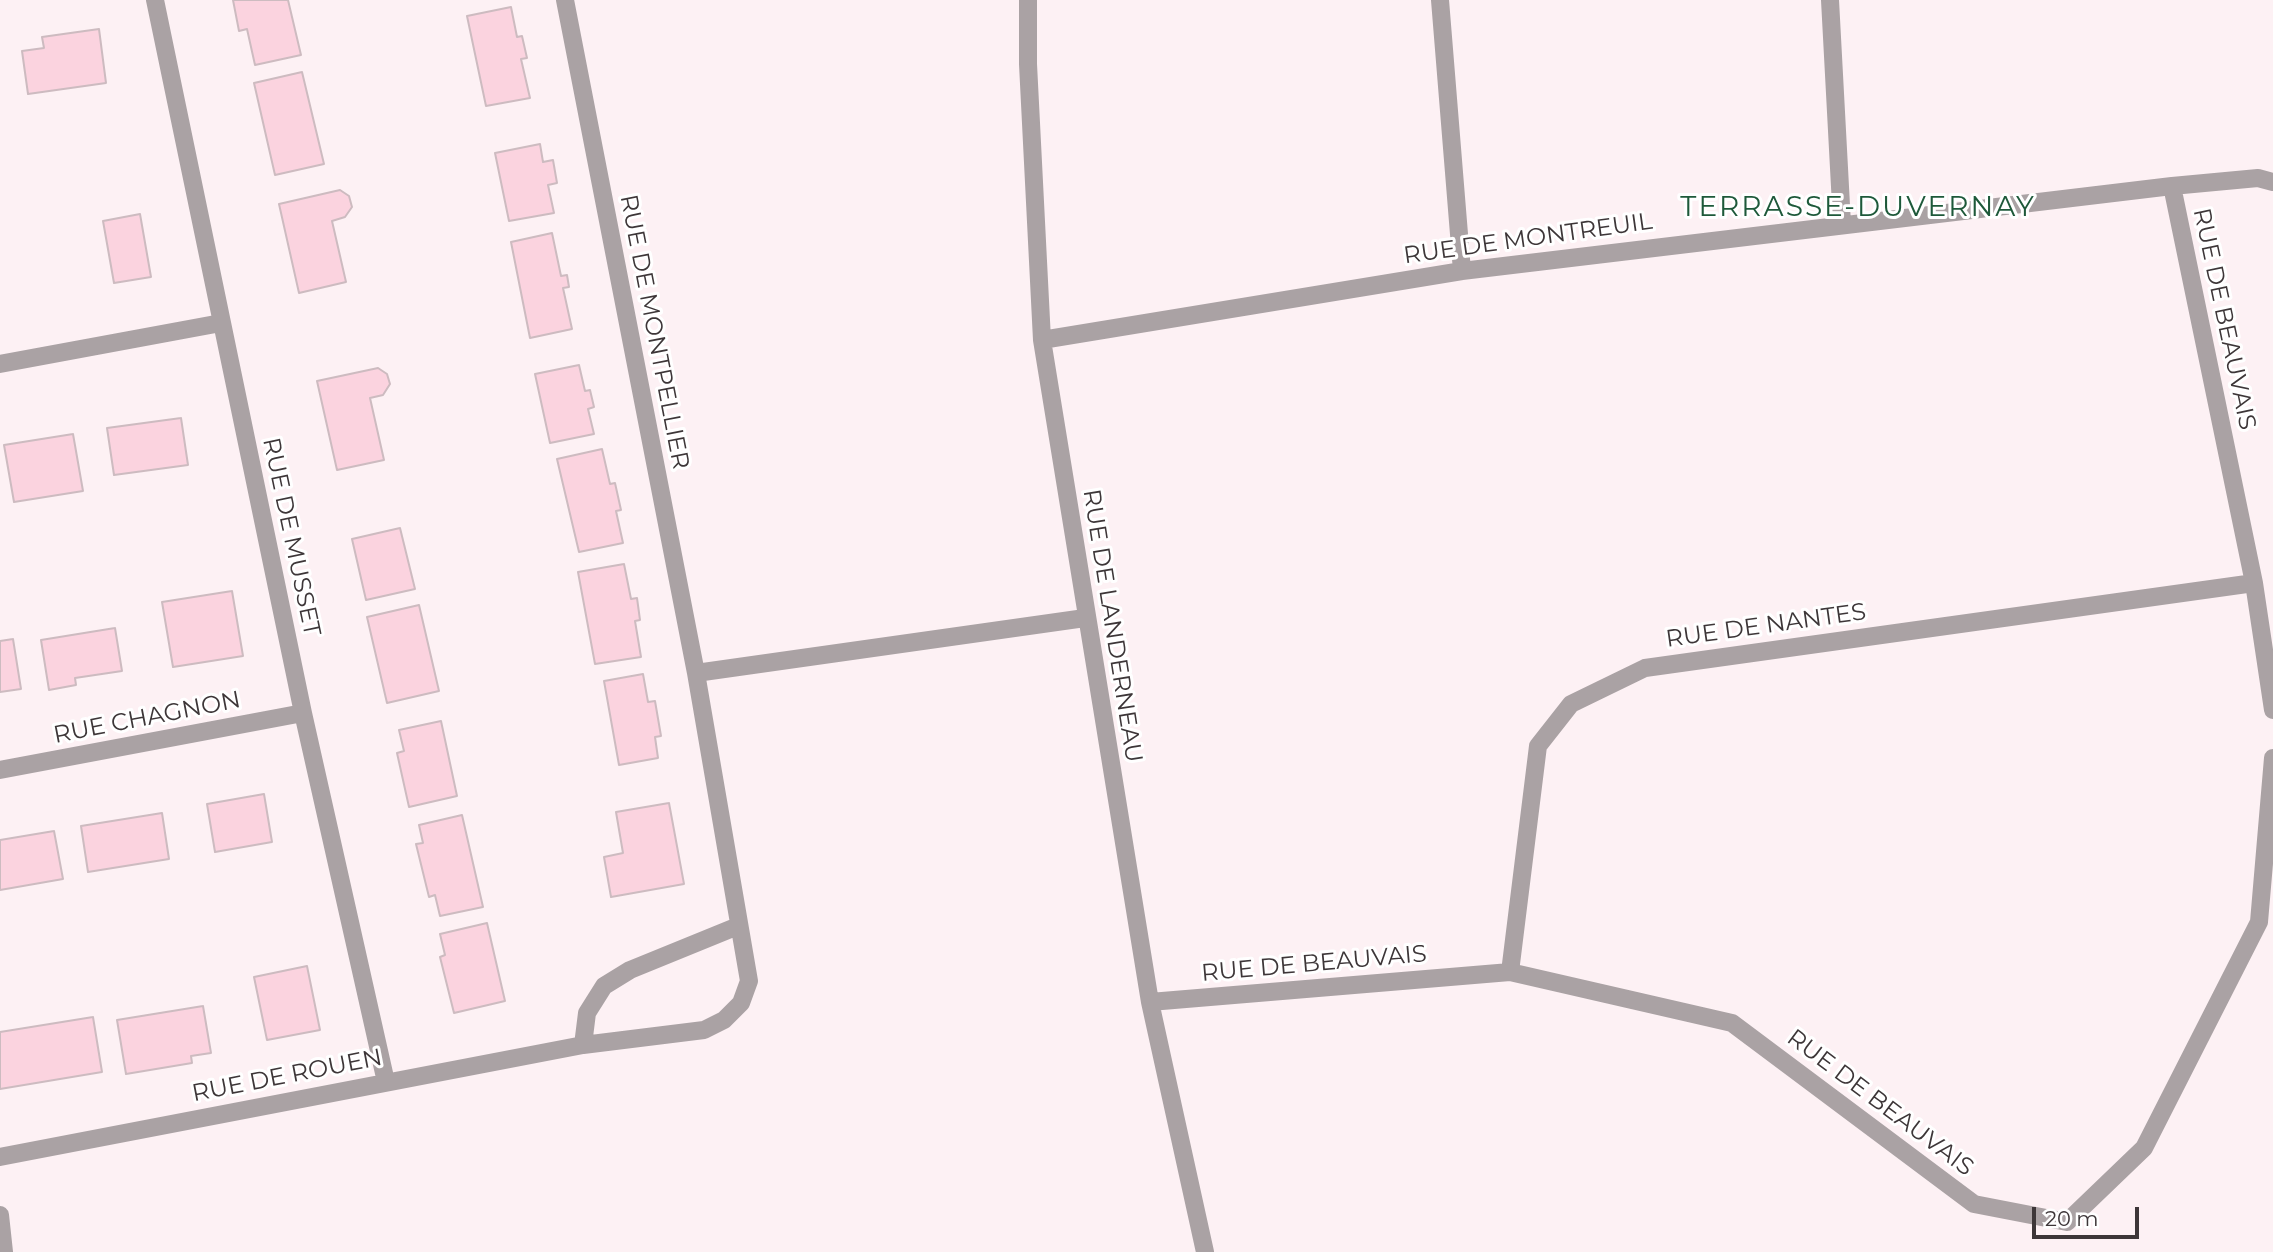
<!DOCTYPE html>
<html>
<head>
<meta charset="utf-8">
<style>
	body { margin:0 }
	#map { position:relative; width:2273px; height:1252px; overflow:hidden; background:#fdf1f4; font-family:Montserrat,sans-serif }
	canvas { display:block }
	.scale { position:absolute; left:2032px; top:1207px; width:107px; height:32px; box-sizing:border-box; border:4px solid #3d3638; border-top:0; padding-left:9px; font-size:21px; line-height:24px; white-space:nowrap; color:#3d3638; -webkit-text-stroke:5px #fff; paint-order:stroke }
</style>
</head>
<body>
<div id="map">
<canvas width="2273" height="1252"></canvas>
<div class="scale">20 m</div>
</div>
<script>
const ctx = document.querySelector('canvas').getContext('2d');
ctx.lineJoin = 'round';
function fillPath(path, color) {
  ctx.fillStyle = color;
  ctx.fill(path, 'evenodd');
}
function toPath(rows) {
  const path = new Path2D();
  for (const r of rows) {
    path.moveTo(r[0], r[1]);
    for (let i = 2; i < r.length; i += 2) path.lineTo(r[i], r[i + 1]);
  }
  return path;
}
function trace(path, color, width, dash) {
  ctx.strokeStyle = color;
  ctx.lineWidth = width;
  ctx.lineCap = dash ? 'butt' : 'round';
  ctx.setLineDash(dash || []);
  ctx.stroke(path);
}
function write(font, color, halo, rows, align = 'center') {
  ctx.font = font + ' Montserrat,sans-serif';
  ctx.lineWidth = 6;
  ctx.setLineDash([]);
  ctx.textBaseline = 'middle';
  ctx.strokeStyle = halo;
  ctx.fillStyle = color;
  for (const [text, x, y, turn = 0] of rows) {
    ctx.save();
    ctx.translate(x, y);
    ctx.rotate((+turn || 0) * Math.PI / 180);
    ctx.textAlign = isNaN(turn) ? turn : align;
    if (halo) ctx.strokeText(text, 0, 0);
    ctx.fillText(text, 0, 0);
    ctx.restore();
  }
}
const building = toPath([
	[233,0,288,0,301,55,255,65,247,29,239,31,233,0],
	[511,7,517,37,522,36,527,58,521,59,530,98,486,106,467,16,511,7],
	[99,29,106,83,28,94,22,51,44,48,42,37,99,29],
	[302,72,324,164,275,175,254,83,302,72],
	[540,144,543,162,553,160,557,183,548,185,554,213,509,221,495,153,540,144],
	[340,190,349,196,352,207,345,217,332,221,346,282,299,293,279,204,340,190],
	[140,214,151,277,114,283,103,221,140,214],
	[552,233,561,276,567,275,569,287,563,288,572,329,530,338,511,242,552,233],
	[579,365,585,391,590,390,594,407,588,409,594,434,550,443,535,374,579,365],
	[378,368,387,374,390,384,383,395,370,398,384,460,337,470,317,381,378,368],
	[181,418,188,465,114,475,107,428,181,418],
	[73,434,83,491,14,502,4,445,73,434],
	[602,449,610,484,615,483,621,510,616,511,623,543,579,552,557,459,602,449],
	[400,528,415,589,366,600,352,539,400,528],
	[624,564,631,599,637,598,640,620,635,621,641,657,595,664,578,572,624,564],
	[232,591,243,656,173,667,162,602,232,591],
	[419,605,439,691,387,703,367,617,419,605],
	[115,628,122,671,75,678,76,685,49,690,41,640,115,628],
	[13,639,21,689,0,692,0,641,13,639],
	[643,674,648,702,655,701,661,736,655,737,658,758,619,765,604,681,643,674],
	[441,721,457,796,409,807,397,753,404,751,399,730,441,721],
	[264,794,272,842,215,852,207,804,264,794],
	[669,803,684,884,611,897,604,857,623,853,616,812,669,803],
	[162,813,169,859,88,872,81,826,162,813],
	[462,815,483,907,440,916,435,895,429,897,416,844,423,843,419,825,462,815],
	[54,831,63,879,0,890,0,840,54,831],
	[487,923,505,1001,454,1013,440,957,445,955,440,934,487,923],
	[307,966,320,1030,267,1040,254,977,307,966],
	[203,1006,211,1053,191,1056,192,1063,126,1074,117,1020,203,1006],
	[93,1017,102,1072,0,1089,0,1032,93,1017]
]);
fillPath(building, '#fbd3df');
trace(building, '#cdbbc0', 2);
trace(toPath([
	[155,0,303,713,386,1082],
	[1028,0,1028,64,1042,340,1150,1002,1205,1252],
	[1440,0,1462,271],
	[1830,0,1842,224],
	[2172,186,2254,583,2273,710],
	[1042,340,1462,271,2172,186,2258,178,2273,182],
	[0,364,221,323],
	[696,673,1085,618],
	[0,770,303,713],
	[1510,972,1538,746,1571,704,1645,668,2254,583],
	[1150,1002,1510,972,1732,1023,1974,1204,2067,1222,2144,1148,2259,922,2273,758],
	[583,1045,587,1013,604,986,630,970,738,926],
	[0,1157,583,1045,704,1030,724,1020,741,1003,749,981,696,673,565,0],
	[0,1215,4,1252]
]), '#aaa2a4', 18);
write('24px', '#3d3638', '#fff', [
	["RUE DE MONTREUIL",1528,239,-8],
	["RUE DE BEAUVAIS",2224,319,78],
	["RUE DE MONTPELLIER",654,332,79],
	["RUE DE MUSSET",291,537,78],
	["RUE DE LANDERNEAU",1112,626,81],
	["RUE DE NANTES",1766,626,-8],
	["RUE CHAGNON",147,718,-11],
	["RUE DE BEAUVAIS",1314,964,-5],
	["RUE DE ROUEN",287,1076,-11],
	["RUE DE BEAUVAIS",1880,1103,37]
]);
ctx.letterSpacing = '2px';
write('28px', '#1e593a', '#fff', [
	["TERRASSE-DUVERNAY",1858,208]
]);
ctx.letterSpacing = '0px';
</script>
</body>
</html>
